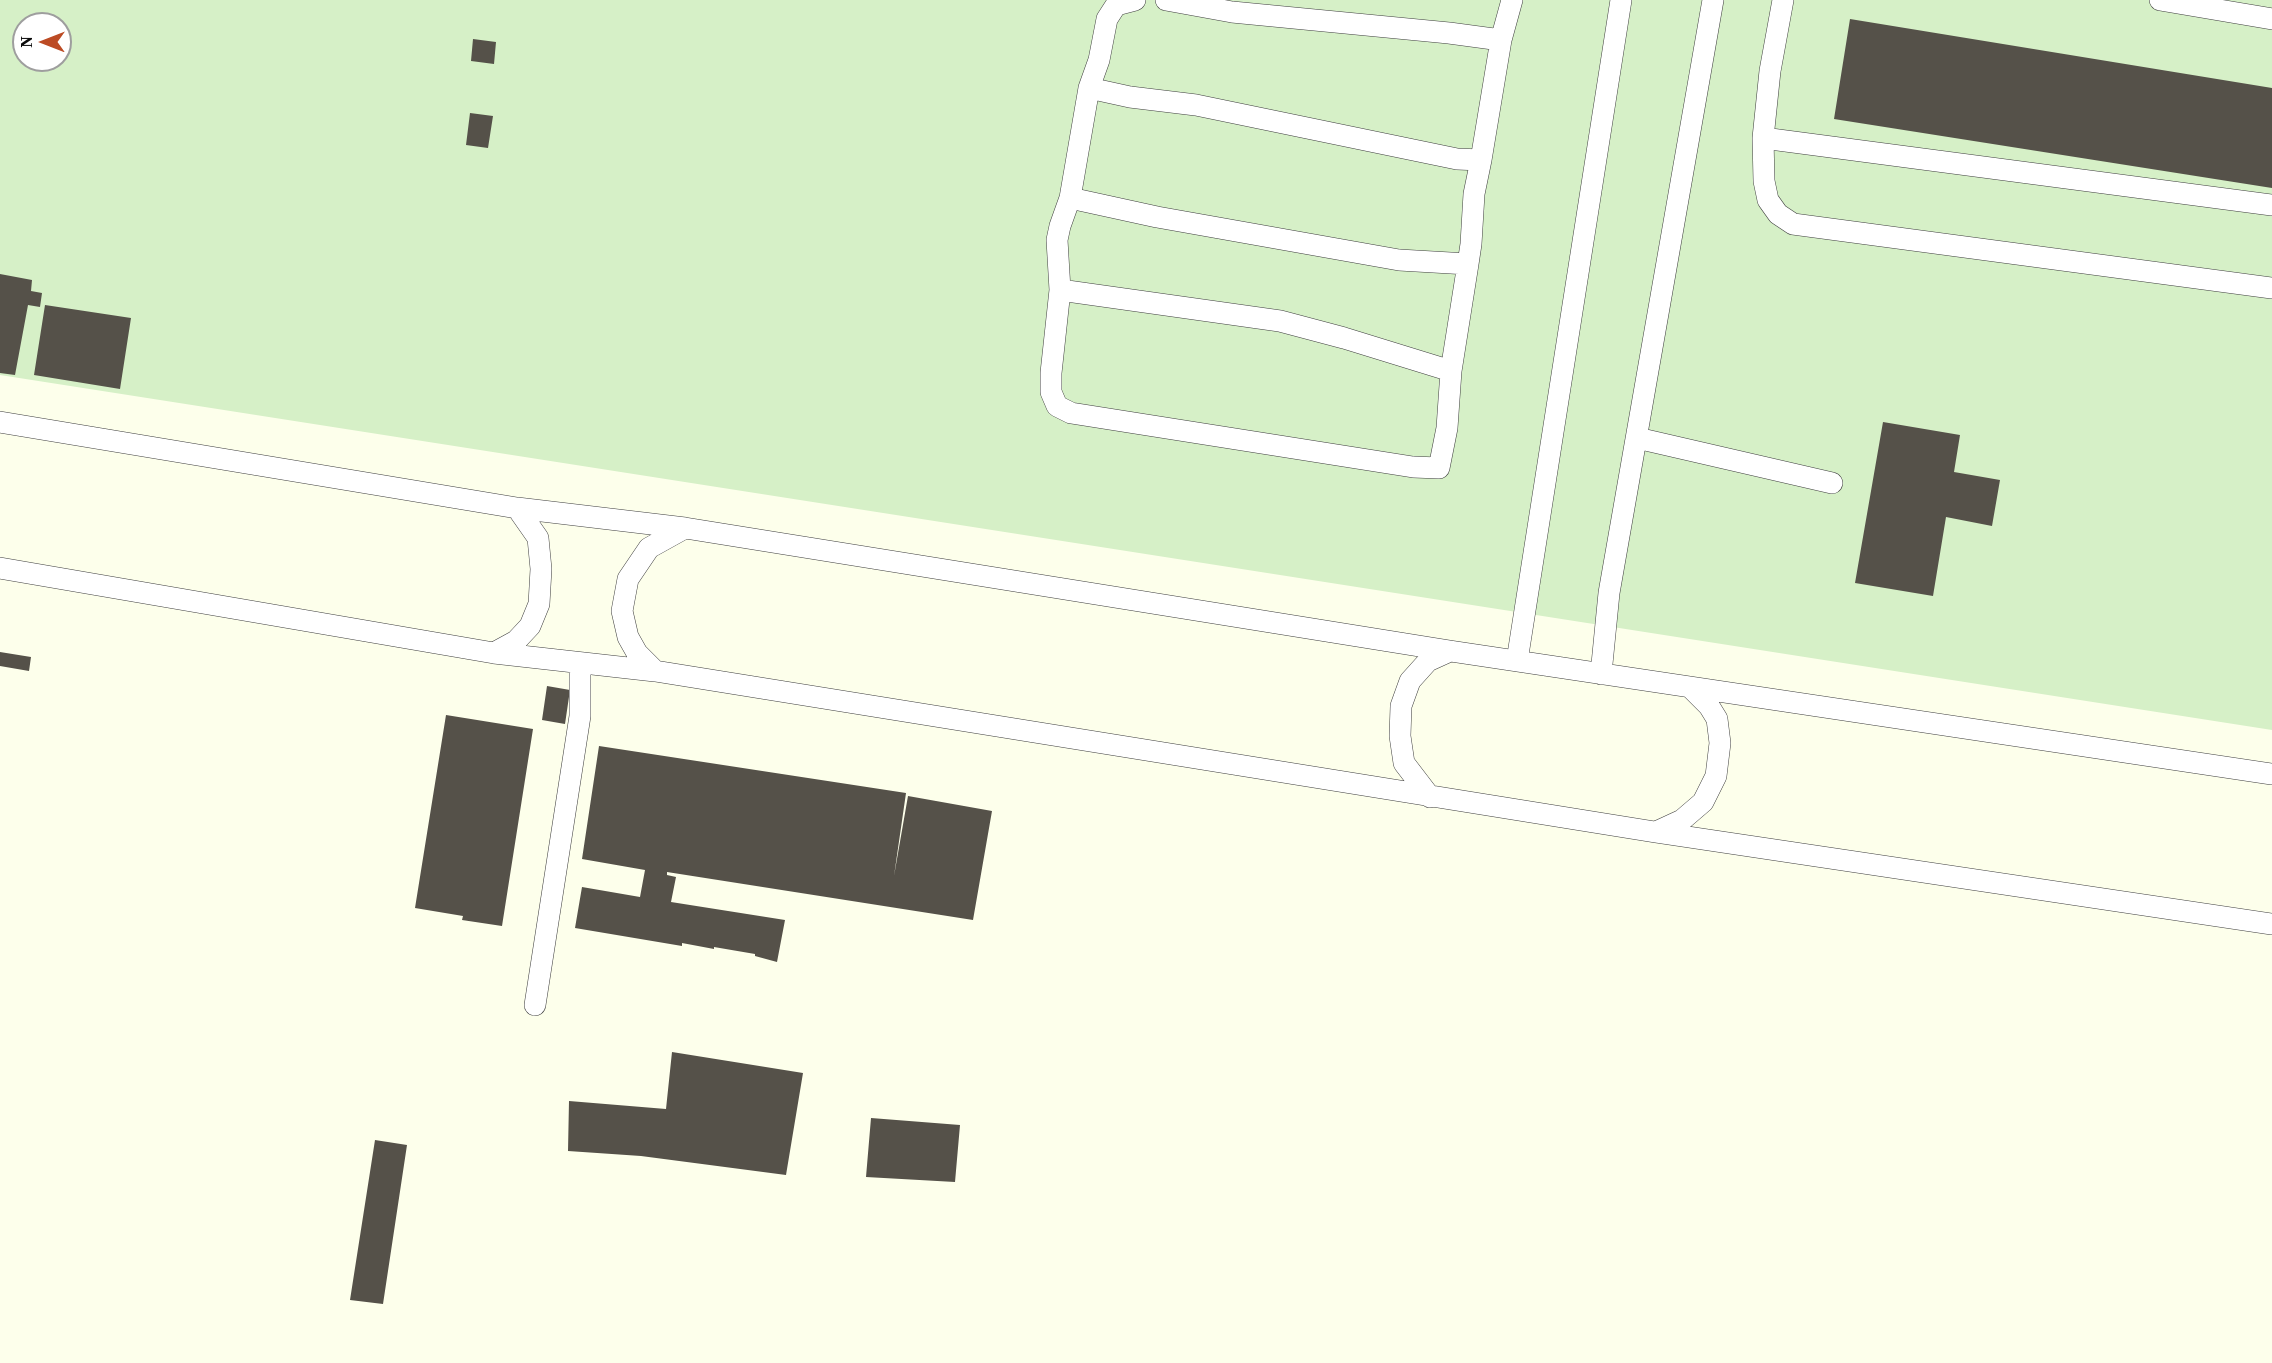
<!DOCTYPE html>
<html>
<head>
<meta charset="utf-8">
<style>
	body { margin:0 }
	#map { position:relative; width:2272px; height:1363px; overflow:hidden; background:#fdffeb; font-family:"Source Serif 4",serif }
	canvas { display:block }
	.north { position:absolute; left:12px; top:12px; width:60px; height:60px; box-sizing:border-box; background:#fff; border:2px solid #9e9e9e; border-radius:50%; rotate:270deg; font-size:16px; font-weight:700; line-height:24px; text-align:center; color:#0c0c0c }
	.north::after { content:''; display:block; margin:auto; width:21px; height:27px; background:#bc4b24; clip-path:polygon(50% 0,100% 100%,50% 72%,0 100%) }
</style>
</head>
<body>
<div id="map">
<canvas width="2272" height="1363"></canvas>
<div class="north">N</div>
</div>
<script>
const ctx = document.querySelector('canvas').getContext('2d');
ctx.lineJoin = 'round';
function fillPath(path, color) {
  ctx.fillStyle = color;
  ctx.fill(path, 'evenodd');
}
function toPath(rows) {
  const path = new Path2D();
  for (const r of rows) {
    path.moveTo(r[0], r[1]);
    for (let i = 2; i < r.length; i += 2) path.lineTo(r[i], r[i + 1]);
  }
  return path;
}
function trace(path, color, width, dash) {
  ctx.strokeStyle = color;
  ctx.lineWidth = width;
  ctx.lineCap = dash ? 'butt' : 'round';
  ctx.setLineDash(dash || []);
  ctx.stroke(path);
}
fillPath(toPath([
	[0,0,2272,0,2272,730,0,375],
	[24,24,60,24,60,60,24,60]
]), '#d6f0c7');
fillPath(toPath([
	[1850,19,2272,88,2272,188,1834,119],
	[473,39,496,42,494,64,471,61],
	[470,113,493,116,488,148,466,145],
	[0,274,32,280,31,291,42,293,40,307,28,305,15,375,0,373],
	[45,305,131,318,120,389,34,375],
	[1883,422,1960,435,1954,472,2000,480,1992,526,1946,517,1933,596,1855,583],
	[0,652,31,657,29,671,0,666],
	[547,686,570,690,565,724,542,720],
	[446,715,533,729,502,926,462,920,463,916,415,908],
	[599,746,906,793,894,876,908,796,992,811,973,920,667,872,667,875,676,877,671,902,785,920,777,962,755,956,755,954,714,947,714,949,682,943,682,946,575,928,582,887,640,897,645,870,582,859],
	[672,1052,803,1073,786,1175,641,1156,568,1151,569,1101,666,1109],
	[871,1118,960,1125,955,1182,866,1177],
	[375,1140,407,1145,383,1304,350,1300]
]), '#555149');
const service = toPath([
	[1166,0,1232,12,1449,33,1501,40,1512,0],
	[1783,0,1770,71,1763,138,1764,181,1768,200,1778,214,1793,224,2272,288],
	[2160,0,2272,19],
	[1763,138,2272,205],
	[1481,160,1501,40],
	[1070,198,1089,88],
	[1060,290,1051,373,1051,392,1057,406,1071,413,1413,467,1439,468,1447,428,1451,371,1344,338,1280,321,1060,290,1057,240,1060,226,1070,198,1157,217,1399,260,1468,264,1471,244,1474,194,1481,160,1457,159,1196,105,1130,97,1089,88,1099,60,1107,19,1116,5,1135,0],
	[1451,371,1468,264],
	[0,422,517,508,685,528,1450,651,2272,774],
	[1637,438,1832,483],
	[0,568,494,653,655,671,1655,832,2272,924],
	[494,653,516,641,530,626,539,604,541,569,538,538,517,508],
	[1517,661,1621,0],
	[655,671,637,653,628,637,622,611,628,579,649,548,685,528],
	[1601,674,1609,593,1713,0],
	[1430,797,1404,763,1400,736,1401,706,1410,681,1428,661,1450,651],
	[1656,832,1682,820,1703,802,1716,776,1720,743,1717,719,1709,706,1690,687],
	[535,1005,580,716,580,663]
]);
trace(service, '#3f3f3f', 22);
trace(service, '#fff', 21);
</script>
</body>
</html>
